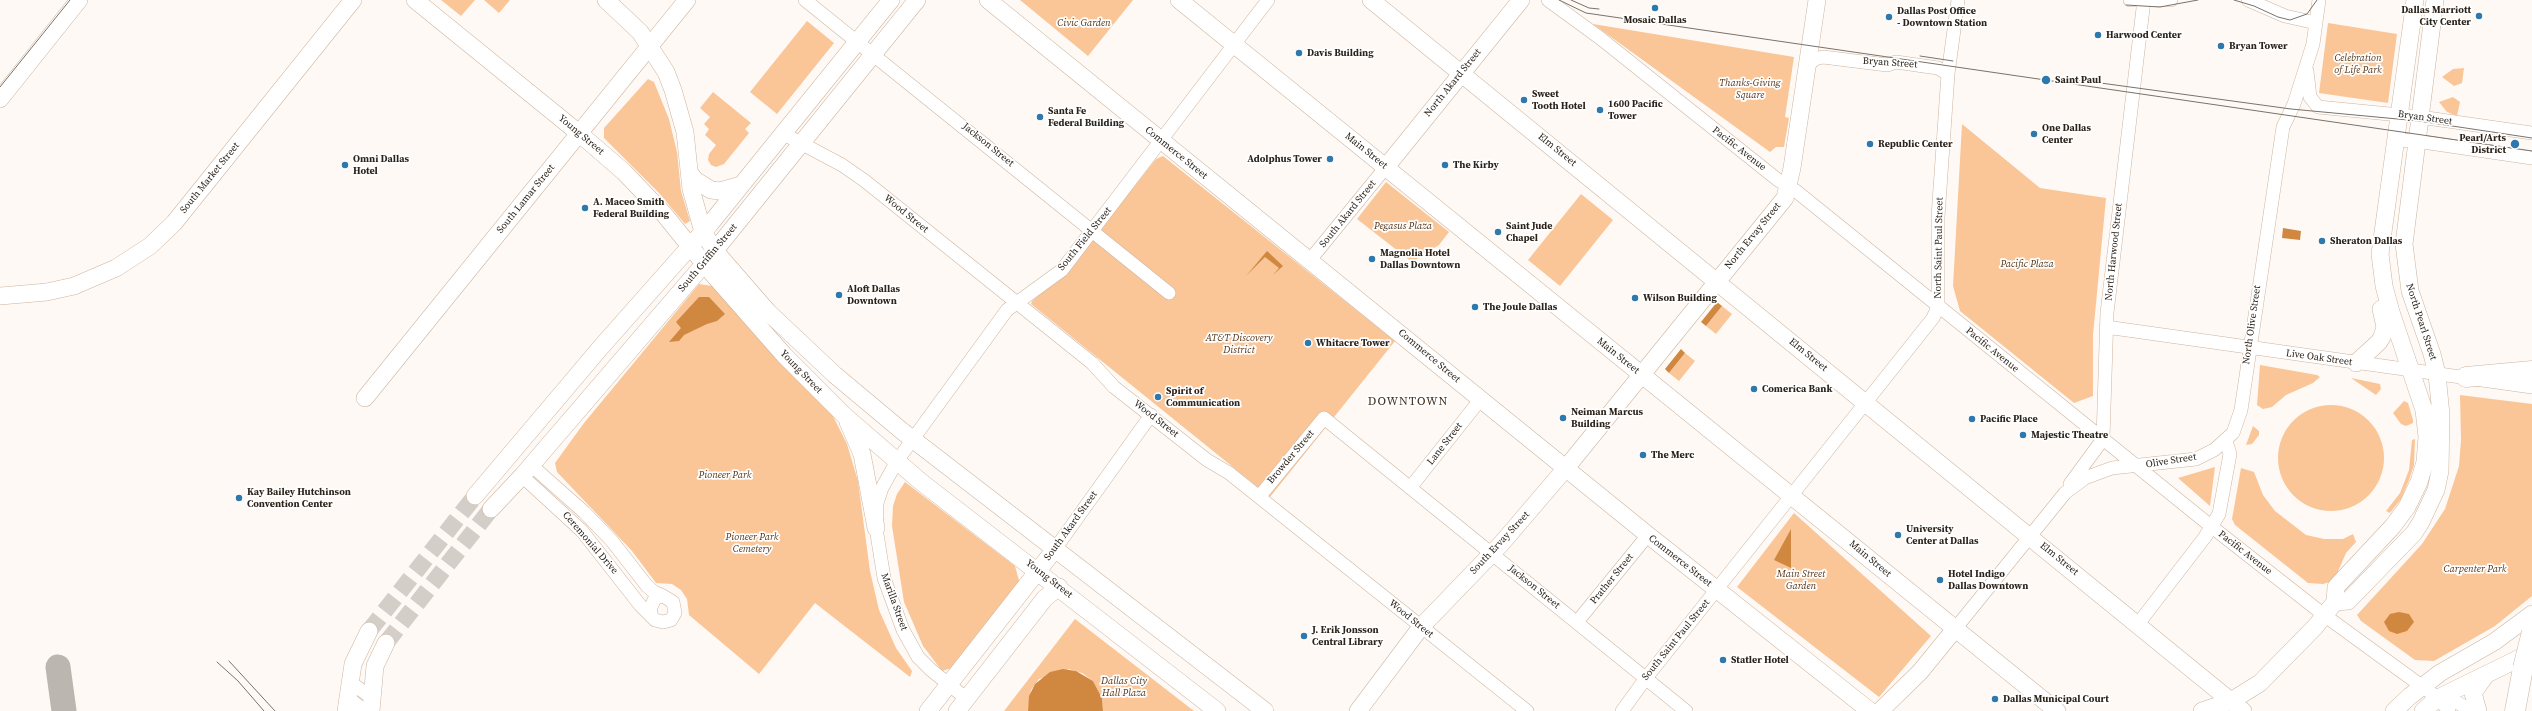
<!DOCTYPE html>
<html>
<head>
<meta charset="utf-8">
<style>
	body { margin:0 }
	canvas { display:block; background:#fef9f5 }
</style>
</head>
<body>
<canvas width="2532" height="711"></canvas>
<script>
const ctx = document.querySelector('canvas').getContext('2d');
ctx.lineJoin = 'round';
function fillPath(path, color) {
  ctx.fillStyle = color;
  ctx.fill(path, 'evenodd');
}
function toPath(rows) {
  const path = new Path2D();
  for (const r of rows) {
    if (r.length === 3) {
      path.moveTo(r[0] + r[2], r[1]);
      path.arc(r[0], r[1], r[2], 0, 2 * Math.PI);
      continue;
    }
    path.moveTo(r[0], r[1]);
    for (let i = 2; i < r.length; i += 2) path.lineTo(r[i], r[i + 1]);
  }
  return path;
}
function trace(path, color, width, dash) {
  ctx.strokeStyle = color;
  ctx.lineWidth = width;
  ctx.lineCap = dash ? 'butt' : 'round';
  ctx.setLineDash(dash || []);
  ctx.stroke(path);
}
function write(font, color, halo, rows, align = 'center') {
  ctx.font = font + ' "Source Serif 4",serif';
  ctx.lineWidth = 3.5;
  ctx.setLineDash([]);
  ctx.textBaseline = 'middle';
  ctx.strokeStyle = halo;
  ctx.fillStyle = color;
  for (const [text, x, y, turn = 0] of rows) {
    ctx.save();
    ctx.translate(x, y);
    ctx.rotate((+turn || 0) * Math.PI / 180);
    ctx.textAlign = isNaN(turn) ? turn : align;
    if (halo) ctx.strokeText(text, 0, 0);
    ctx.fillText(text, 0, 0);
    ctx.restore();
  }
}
fillPath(toPath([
	[441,0,475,0,461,16],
	[484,0,510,0,499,13],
	[1020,0,1133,0,1088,56],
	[807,21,834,43,777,114,750,92],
	[2328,23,2397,34,2388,103,2319,93],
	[1593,24,1794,57,1785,117,1789,118,1784,147,1776,147,1770,152],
	[2464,68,2462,83,2454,86,2442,77,2453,69],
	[648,79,654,82,669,119,677,152,681,191,690,221,685,224,659,193,604,138,604,128],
	[713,92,751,123,745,129,749,133,724,164,716,167,711,165,708,160,709,154,716,145,705,135,709,129,704,124,710,117,700,108],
	[2453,97,2460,102,2457,116,2447,112,2439,102],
	[1962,124,2040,188,2106,198,2093,335,2093,396,2074,403,1960,311,1953,286],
	[1163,156,1395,341,1270,497,1031,304,1032,301,1066,272,1156,159],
	[1386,182,1449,232,1439,245,1412,262,1357,219],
	[1581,194,1613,220,1560,286,1528,260],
	[699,284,712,286,833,416,847,444,858,481,870,571,879,610,896,648,912,671,910,677,815,603,759,674,689,615,687,599,681,590,672,584,656,583,632,551,557,472,555,463,584,423],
	[1722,306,1732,314,1716,334,1706,326],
	[1685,353,1695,361,1679,381,1669,373],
	[2260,365,2317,375,2320,377,2313,383,2286,395,2272,407,2263,409,2257,405],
	[2351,378,2380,384,2381,389,2376,395],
	[2460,395,2532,404,2532,596,2495,626,2434,661,2415,660,2361,621,2357,615,2422,544,2445,509,2459,466,2461,440],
	[2404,401,2408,403,2413,420,2413,423,2406,426,2401,424,2393,413],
	[2331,458,53],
	[2253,426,2259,431,2259,435,2252,444,2246,445],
	[2415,439,2414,465,2409,480,2401,499,2390,513,2386,511,2400,493,2409,470,2412,440],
	[2215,467,2210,506,2178,478],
	[2241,468,2254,472,2263,495,2275,511,2306,535,2324,539,2343,539,2353,534,2356,542,2346,553,2336,576,2330,582,2323,584,2308,583,2235,525,2232,519],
	[905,482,1015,566,1020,584,952,668,942,671,923,646,904,602,892,526,893,506,897,494],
	[1794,513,1931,636,1879,697,1737,587],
	[1075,619,1194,711,1103,711,1102,698,1093,681,1082,673,1069,669,1039,679,1031,690,1028,711,1004,711]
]), '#fac698');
fillPath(toPath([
	[2283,228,2301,231,2300,240,2282,238],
	[1267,251,1283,266,1273,275,1279,268,1265,257,1246,276],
	[699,297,709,297,725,314,717,321,707,324,684,335,679,341,669,342,681,328,676,322],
	[1717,302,1722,306,1706,326,1701,322],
	[1681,349,1685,353,1669,373,1665,369],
	[1791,529,1791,568,1774,560],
	[2399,612,2409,614,2414,622,2407,631,2397,634,2389,631,2384,622,2390,614],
	[1063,669,1076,671,1093,681,1102,698,1103,711,1028,711,1029,696,1035,684,1050,672]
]), '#d08840');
trace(toPath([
	[58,667,64,711]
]), '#bcb6b0', 25);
trace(toPath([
	[369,631,475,496],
	[386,643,491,509]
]), '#d4cec9', 17, [17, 8]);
const minor = toPath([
	[805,0,1169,293],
	[1548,0,1600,38,1778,180,1796,191,2212,527,2324,615,2438,698,2449,711],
	[2130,0,2171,0],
	[2248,0,2285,16,2316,23],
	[1809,64,1815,59,1823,57,1887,65,1896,62,1938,68,1948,74],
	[2307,71,2310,97,2318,107,2420,117,2532,133],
	[782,133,842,165,865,181,1092,363,1114,387,1207,460,1229,473,1527,711],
	[2396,140,2416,141,2532,158],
	[1310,260,1386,167],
	[2106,327,2532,387],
	[531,465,584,512,612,541,647,586,654,592,663,596],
	[522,476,582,531,640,605,655,620,663,622,671,620,675,613,673,602,663,596,655,598,650,609,652,617],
	[2070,484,2103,439,2107,313,2144,0],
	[1410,488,1480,400],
	[1259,497,1324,418,1686,711],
	[1055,549,1151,415],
	[1577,622,1648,535],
	[2138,624,2205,537,2219,514,2230,454,2226,441],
	[1955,629,2065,493,2085,478,2112,468,2196,459,2214,450,2233,433,2241,410,2283,127,2294,104,2313,44,2319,0],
	[350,682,372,698],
	[347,697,365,711],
	[2438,698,2458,703,2472,711],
	[967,699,931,670,918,657,903,630,884,578,876,528,877,503,882,488,897,461,1007,310,1062,270,1268,0],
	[1622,711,1646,678,1933,318,1938,307,1938,217,1948,74,1958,0]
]);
const major = toPath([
	[415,0,580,134,624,172,663,213,711,272,784,355,846,417,920,481,1217,711],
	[606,0,640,32,666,72,673,90,685,132,691,189,703,232,715,251,768,312,835,375,902,431,1265,711],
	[988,0,1648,535,1870,711],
	[1179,0,2057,711],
	[1371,0,2243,711],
	[0,99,79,0],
	[1386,167,1521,0],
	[689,172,695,180,711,190,720,191,741,185],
	[0,296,47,292,74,286,116,268,150,246,174,223,353,0],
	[2356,363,2379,342,2382,337,2385,327,2381,309],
	[365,398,687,0],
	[848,422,862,454,876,528],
	[475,496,601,347,710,224,891,0],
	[491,509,522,476,704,264,917,0],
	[2335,602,2348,601,2414,533,2421,522,2436,490,2440,471,2441,415,2437,374,2432,354,2410,291,2404,244,2435,0],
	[346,711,353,664,369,631],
	[371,711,375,666,386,643],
	[928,711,1055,549],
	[957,711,1045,598,1059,587],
	[1358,711,1421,627,1501,544,1566,468,1785,198,1792,168,1817,0],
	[1880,711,1920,672,1955,629],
	[2202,711,2231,701,2260,683,2315,627,2335,602,2336,587,2393,526,2407,507,2419,482,2425,462,2427,437,2424,410,2391,312,2384,286,2380,254,2415,0],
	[2394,711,2410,696,2440,673,2494,642,2532,614],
	[2423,711,2438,698,2532,652],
	[2478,711,2473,693,2485,676]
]);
const highway = toPath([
	[2466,377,2532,371],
	[2515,711,2523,668]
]);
trace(minor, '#cdb49f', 14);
trace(major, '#cdb49f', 18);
trace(highway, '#cdb49f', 21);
trace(minor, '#fff', 13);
trace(major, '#fff', 17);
trace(highway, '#fff', 20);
trace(toPath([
	[1559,0,1586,13,2532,151],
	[1571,0,1589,8,1599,9],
	[2234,0,2254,6,2278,17,2290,20,2307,14,2317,0],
	[2126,5,2160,7,2198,0],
	[1920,56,1953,61],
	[2064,78,2291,109,2419,121,2532,138],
	[0,87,70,0],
	[229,661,275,711],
	[217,662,238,681,264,711]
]), '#7a726b', 1);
const highwayBridge = toPath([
	[2523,668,2532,632]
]);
trace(highwayBridge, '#cdb49f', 21, []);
trace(highwayBridge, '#fff', 20);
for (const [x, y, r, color] of [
	[1655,8,4,"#2e78ac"],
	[2479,16,4,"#2e78ac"],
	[1889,17,4,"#2e78ac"],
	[2098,35,4,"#2e78ac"],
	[2221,46,4,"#2e78ac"],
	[1299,53,4,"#2e78ac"],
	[2046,80,5,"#2e78ac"],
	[1524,100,4,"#2e78ac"],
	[1600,110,4,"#2e78ac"],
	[1040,117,4,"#2e78ac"],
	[2034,134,4,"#2e78ac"],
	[1870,144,4,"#2e78ac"],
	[2515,144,5,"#2e78ac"],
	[1330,159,4,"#2e78ac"],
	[345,165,4,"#2e78ac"],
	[1445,165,4,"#2e78ac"],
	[585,208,4,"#2e78ac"],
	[1498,232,4,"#2e78ac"],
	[2322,241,4,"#2e78ac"],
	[1372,259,4,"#2e78ac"],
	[839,295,4,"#2e78ac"],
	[1635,298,4,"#2e78ac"],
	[1475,307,4,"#2e78ac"],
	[1308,343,4,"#2e78ac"],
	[1754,389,4,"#2e78ac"],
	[1158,397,4,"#2e78ac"],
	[1563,418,4,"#2e78ac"],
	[1972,419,4,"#2e78ac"],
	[2023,435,4,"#2e78ac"],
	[1643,455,4,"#2e78ac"],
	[239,498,4,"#2e78ac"],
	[1898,535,4,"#2e78ac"],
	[1940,580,4,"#2e78ac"],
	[1304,636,4,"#2e78ac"],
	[1723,660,4,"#2e78ac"],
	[1995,699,4,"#2e78ac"]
]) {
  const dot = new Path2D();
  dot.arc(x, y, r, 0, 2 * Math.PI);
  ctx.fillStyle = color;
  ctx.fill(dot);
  trace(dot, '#fff', 1.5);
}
write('bold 10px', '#2c231a', '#fff', [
	["Dallas Marriott",2471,10,"right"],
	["City Center",2471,22,"right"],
	["Dallas Post Office",1897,11],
	["- Downtown Station",1897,23],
	["Mosaic Dallas",1655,20,"center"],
	["Harwood Center",2106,35],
	["Bryan Tower",2229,46],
	["Davis Building",1307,53],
	["Saint Paul",2055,80],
	["Sweet",1532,94],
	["Tooth Hotel",1532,106],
	["1600 Pacific",1608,104],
	["Tower",1608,116],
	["Santa Fe",1048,111],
	["Federal Building",1048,123],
	["One Dallas",2042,128],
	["Center",2042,140],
	["Pearl/Arts",2506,138,"right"],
	["District",2506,150,"right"],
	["Republic Center",1878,144],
	["Omni Dallas",353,159],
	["Hotel",353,171],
	["Adolphus Tower",1322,159,"right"],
	["The Kirby",1453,165],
	["A. Maceo Smith",593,202],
	["Federal Building",593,214],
	["Saint Jude",1506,226],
	["Chapel",1506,238],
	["Sheraton Dallas",2330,241],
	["Magnolia Hotel",1380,253],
	["Dallas Downtown",1380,265],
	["Aloft Dallas",847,289],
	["Downtown",847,301],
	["Wilson Building",1643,298],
	["The Joule Dallas",1483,307],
	["Whitacre Tower",1316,343],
	["Comerica Bank",1762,389],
	["Spirit of",1166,391],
	["Communication",1166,403],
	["Neiman Marcus",1571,412],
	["Building",1571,424],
	["Pacific Place",1980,419],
	["Majestic Theatre",2031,435],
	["The Merc",1651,455],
	["Kay Bailey Hutchinson",247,492],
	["Convention Center",247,504],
	["University",1906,529],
	["Center at Dallas",1906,541],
	["Hotel Indigo",1948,574],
	["Dallas Downtown",1948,586],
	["J. Erik Jonsson",1312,630],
	["Central Library",1312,642],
	["Statler Hotel",1731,660],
	["Dallas Municipal Court",2003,699]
], 'left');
write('italic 10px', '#553619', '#fff', [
	["Civic Garden",1084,23],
	["Celebration",2358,58],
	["of Life Park",2358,70],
	["Thanks-Giving",1750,83],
	["Square",1750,95],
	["Pegasus Plaza",1403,226],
	["Pacific Plaza",2027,264],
	["AT&T Discovery",1239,338],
	["District",1239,350],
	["Pioneer Park",725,475],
	["Pioneer Park",752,537],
	["Cemetery",752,549],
	["Carpenter Park",2475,569],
	["Main Street",1801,574],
	["Garden",1801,586],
	["Dallas City",1124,681],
	["Hall Plaza",1124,693]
]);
write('10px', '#2c231a', '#fff', [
	["Bryan Street",1890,63,4],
	["North Akard Street",1453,83,-51],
	["Bryan Street",2425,118,8],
	["Young Street",581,135,40],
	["Jackson Street",988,145,39],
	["Pacific Avenue",1739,149,38],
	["Elm Street",1557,150,39],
	["Main Street",1366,151,39],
	["Commerce Street",1176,153,39],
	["South Market Street",210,178,-51],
	["South Lamar Street",526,199,-51],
	["Wood Street",906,214,39],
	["South Akard Street",1348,214,-51],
	["North Ervay Street",1753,236,-51],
	["South Field Street",1085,239,-51],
	["North Saint Paul Street",1939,248,-89],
	["North Harwood Street",2114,252,-84],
	["South Griffin Street",708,258,-50],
	["North Pearl Street",2421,322,72],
	["North Olive Street",2252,325,-82],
	["Pacific Avenue",1992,350,39],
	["Elm Street",1808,355,39],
	["Commerce Street",1429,356,40],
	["Main Street",1618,356,39],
	["Live Oak Street",2319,358,8],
	["Young Street",801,372,46],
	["Wood Street",1156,419,38],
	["Lane Street",1445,444,-52],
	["Browder Street",1291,457,-50],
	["Olive Street",2171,461,-9],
	["South Akard Street",1071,526,-54],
	["Ceremonial Drive",590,543,49],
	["South Ervay Street",1500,543,-47],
	["Pacific Avenue",2245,553,38],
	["Main Street",1870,559,40],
	["Elm Street",2059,559,39],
	["Commerce Street",1680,561,38],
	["Young Street",1049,579,38],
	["Prather Street",1612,579,-51],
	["Jackson Street",1534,587,39],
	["Marilla Street",894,602,70],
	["Wood Street",1411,619,39],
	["South Saint Paul Street",1676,640,-51]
]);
ctx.letterSpacing = '1px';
write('12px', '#422e1c', '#fff', [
	["DOWNTOWN",1408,402]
]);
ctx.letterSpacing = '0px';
</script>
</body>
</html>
